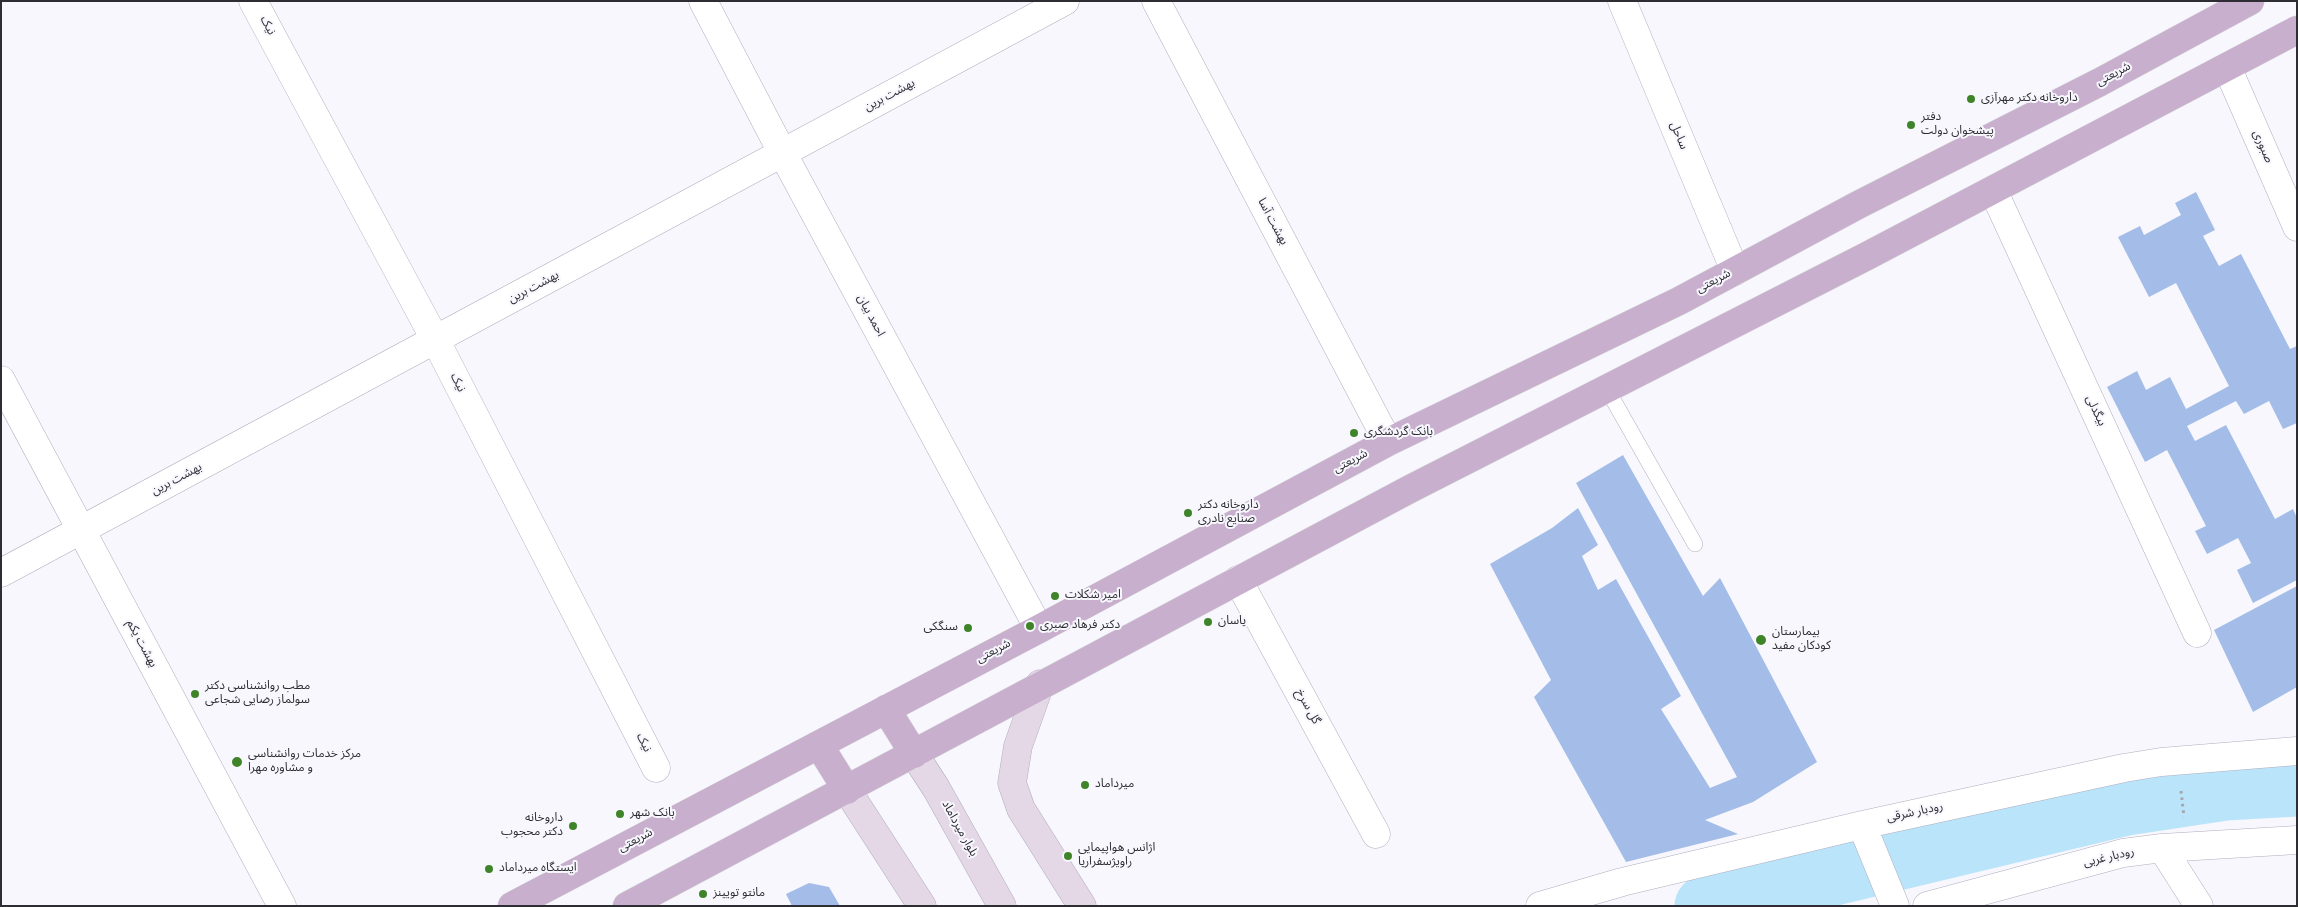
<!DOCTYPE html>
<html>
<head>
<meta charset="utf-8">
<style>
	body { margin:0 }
	#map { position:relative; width:2298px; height:907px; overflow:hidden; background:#f7f7fd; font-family:Overpass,sans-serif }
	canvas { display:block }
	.frame { position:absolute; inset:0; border:2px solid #2d2d33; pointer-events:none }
</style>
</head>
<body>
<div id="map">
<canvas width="2298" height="907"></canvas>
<div class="frame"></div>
</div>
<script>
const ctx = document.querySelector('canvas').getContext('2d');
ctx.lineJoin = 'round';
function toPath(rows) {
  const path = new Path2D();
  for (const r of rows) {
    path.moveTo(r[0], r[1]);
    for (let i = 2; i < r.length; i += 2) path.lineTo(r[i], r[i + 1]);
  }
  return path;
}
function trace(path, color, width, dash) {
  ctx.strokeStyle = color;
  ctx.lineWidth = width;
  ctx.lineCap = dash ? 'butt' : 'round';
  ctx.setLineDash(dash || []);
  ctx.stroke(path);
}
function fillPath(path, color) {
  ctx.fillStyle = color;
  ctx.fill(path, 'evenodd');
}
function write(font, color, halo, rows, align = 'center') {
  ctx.font = font + ' Overpass,"Noto Sans Arabic",sans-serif';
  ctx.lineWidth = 4;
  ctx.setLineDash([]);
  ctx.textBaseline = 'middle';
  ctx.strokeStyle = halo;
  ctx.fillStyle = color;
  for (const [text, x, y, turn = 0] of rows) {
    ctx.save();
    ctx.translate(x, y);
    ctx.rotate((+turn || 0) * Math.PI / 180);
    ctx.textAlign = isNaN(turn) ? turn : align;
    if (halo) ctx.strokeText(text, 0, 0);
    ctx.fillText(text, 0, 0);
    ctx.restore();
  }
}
trace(toPath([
	[1705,906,2126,805,2225,790,2297,786]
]), '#b9e4fa', 61);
fillPath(toPath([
	[2196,192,2215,230,2203,236,2219,266,2241,254,2290,349,2297,346,2297,423,2283,429,2269,401,2244,414,2236,401,2187,426,2195,441,2226,425,2275,519,2293,509,2297,518,2297,580,2253,603,2237,570,2251,563,2238,538,2207,554,2195,531,2206,526,2167,450,2145,462,2107,387,2137,371,2146,390,2170,377,2186,409,2229,386,2176,283,2149,297,2118,237,2140,226,2144,235,2181,215,2175,203],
	[1623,455,1703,596,1720,578,1817,762,1753,802,1705,820,1738,834,1626,862,1534,697,1551,680,1490,564,1552,528,1578,508,1598,545,1582,556,1598,590,1616,579,1681,696,1661,709,1710,788,1737,777,1576,483],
	[2297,586,2297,687,2253,712,2214,630],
	[809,883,829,887,840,906,792,906,786,894]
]), '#a3bde8');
const lane = toPath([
	[1607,389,1695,544]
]);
const street = toPath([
	[253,1,436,341,656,768],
	[703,1,783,154,1039,629],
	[1156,1,1388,442],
	[1622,1,1735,271],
	[2227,67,2297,227],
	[1993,190,2197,633],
	[1,380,282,906],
	[1,573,1065,1],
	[1238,580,1376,834],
	[1862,825,1895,906],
	[2162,848,2199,906],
	[1540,906,1622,882,1862,825,2124,768,2161,762,2297,751],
	[1927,906,2123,853,2162,848,2297,840]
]);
const secondary = toPath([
	[1040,684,1018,746,1012,783,1021,809,1082,906],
	[914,754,936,788,1002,906],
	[847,790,922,906]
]);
const primary = toPath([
	[886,709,914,754],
	[819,745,847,790],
	[512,906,1039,629,1388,442,1679,301,1858,205,2100,82,2250,1],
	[627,906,1410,489,1867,256,2297,30]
]);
trace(lane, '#b0aebe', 16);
trace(street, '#b0aebe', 29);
trace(secondary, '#b0aebe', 29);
trace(primary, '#d5d5d6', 29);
trace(toPath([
	[2181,791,2184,817]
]), '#a4a4aa', 3, [2.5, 4]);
trace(lane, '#fff', 15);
trace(street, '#fff', 28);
trace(secondary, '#e4d7e6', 28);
trace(primary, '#c8afce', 28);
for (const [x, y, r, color] of [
	[1971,99,5,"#3f8429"],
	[1911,125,5,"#3f8429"],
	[1354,433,5,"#3f8429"],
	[1188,513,5,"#3f8429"],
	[1055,596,5,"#3f8429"],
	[1208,622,5,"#3f8429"],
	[1030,626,5,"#3f8429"],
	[968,628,5,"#3f8429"],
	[1761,640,6,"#3f8429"],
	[195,694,5,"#3f8429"],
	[237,762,6,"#3f8429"],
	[1085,785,5,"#3f8429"],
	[620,814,5,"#3f8429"],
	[573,826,5,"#3f8429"],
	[1068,856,5,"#3f8429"],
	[489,869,5,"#3f8429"],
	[703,894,5,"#3f8429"]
]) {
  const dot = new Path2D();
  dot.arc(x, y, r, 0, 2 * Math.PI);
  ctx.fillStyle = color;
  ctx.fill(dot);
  trace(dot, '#f7f7fd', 2);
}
write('12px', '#2d2d33', '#f7f7fd', [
	["نیک",267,26,62],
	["شریعتی",2114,75,-28],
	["بهشت برین",890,96,-28],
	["ساحل",1678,136,67],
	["صبوری",2262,147,66],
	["بهشت آسا",1272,222,62],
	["شریعتی",1714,282,-28],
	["بهشت برین",534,288,-28],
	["احمد بیان",870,316,62],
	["نیک",457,383,63],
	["بیگدلی",2095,411,65],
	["شریعتی",1351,462,-28],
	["بهشت برین",177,480,-28],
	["بهشت یکم",141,644,62],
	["شریعتی",994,652,-28],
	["گل سرخ",1307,707,61],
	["نیک",643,743,63],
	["رودبار شرقی",1915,813,-12],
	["بلوار میرداماد",959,829,61],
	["شریعتی",636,841,-28],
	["رودبار غربی",2109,858,-13]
]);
write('12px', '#2d2d33', '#f7f7fd', [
	["داروخانه دکتر مهرآزی",1981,99],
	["دفتر",1921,118],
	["پیشخوان دولت",1921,132],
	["بانک گردشگری",1364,433],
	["داروخانه دکتر",1198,506],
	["صنايع نادری",1198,520],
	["امیر شکلات",1065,596],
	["یاسان",1218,622],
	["دکتر فرهاد صبری",1040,626],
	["سنگکی",958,628,"right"],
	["بیمارستان",1772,633],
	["کودکان مفید",1772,647],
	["مطب روانشناسی دکتر",205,687],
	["سولماز رضایی شجاعی",205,701],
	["مرکز خدمات روانشناسی",248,755],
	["و مشاوره مهرا",248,769],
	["میرداماد",1095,785],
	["بانک شهر",630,814],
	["داروخانه",563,819,"right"],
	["دکتر محجوب",563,833,"right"],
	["اژانس هواپیمایی",1078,849],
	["راویژسفراریا",1078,863],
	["ایستگاه میرداماد",499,869],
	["مانتو تویینز",713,894]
], 'left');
</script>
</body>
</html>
